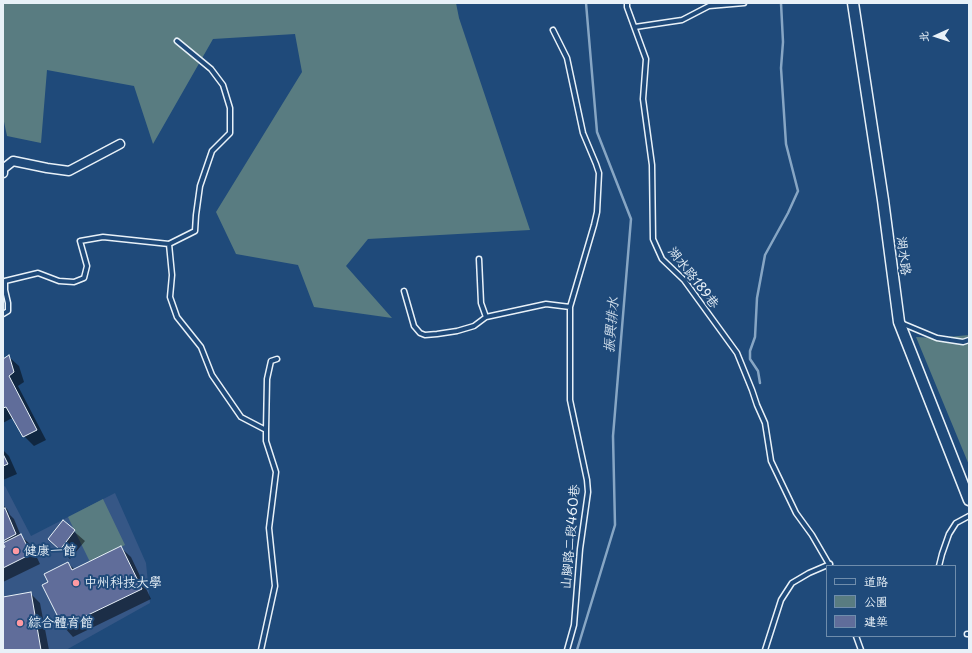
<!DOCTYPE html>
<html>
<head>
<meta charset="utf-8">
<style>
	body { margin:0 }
	#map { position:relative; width:972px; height:653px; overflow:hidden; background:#1f4a7a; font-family:"Playpen Sans","LXGW WenKai TC",sans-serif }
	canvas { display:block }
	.frame { position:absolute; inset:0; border:4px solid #e8f1f8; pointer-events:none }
	.legend { position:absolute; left:826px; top:565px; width:130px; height:72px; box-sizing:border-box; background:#1f4a7a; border:1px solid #6f8dac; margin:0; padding:5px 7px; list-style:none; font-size:12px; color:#e8f1f8 }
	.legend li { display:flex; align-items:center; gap:8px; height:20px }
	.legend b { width:20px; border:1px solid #6f8dac }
	.north { position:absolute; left:916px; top:16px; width:40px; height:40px; -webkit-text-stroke:3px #1f4a7a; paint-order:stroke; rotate:267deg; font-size:11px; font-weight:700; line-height:16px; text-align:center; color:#e8f1f8 }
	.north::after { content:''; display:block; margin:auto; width:14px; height:18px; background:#e8f1f8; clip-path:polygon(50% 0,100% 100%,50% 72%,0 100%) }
</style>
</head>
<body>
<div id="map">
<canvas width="972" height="653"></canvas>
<div class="frame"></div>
<ul class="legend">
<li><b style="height:5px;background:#1f4a7a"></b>道路</li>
<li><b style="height:11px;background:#597c81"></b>公園</li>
<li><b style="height:11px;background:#606d9a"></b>建築</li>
</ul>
<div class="north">北</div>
</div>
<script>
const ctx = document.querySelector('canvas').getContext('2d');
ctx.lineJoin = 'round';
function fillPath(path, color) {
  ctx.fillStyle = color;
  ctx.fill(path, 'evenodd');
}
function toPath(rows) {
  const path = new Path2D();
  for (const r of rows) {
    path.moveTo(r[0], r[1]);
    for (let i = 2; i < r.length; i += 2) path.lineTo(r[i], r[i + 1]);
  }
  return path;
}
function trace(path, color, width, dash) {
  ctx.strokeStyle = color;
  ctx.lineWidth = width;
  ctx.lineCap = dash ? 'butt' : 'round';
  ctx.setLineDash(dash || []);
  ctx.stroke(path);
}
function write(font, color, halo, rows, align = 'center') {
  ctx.font = font + ' "Playpen Sans","LXGW WenKai TC",sans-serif';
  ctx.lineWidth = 4;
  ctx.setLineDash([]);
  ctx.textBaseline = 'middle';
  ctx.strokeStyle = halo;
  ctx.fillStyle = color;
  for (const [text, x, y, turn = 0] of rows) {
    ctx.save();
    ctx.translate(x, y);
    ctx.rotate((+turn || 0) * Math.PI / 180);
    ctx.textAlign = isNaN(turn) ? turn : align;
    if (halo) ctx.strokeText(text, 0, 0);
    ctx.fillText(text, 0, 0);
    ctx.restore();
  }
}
fillPath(toPath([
	[5,486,31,536,115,493,146,563,150,603,66,650,3,650,3,487]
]), '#365786');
fillPath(toPath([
	[3,3,456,3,459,18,530,230,368,239,346,266,392,318,314,307,298,265,236,254,216,212,302,72,295,34,213,39,153,144,134,86,47,70,41,143,7,136,3,117],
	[969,335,969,465,916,337,937,338],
	[103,499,125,545,90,562,68,517]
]), '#597c81');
fillPath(toPath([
	[9,357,19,366,24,382,18,386,46,440,34,446,24,436,14,417,3,423,3,360],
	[3,450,9,456,17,474,3,480],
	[3,505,7,509,10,515,14,519,21,536,31,545,40,564,3,582,3,549,6,548,6,542,3,538],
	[63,522,85,541,70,559,49,539],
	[121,548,131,557,151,599,73,637,64,627,44,585,49,583,68,563,75,570],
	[30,593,40,603,49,650,3,650,3,598]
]), '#0007');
trace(toPath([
	[760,383,758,371,750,359,750,351,755,337,757,298,765,255,788,213,798,191,786,144,781,68,783,42,781,3],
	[577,650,615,525,613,436,631,219,597,132,586,3]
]), '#87a6c4', 2.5);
const building = toPath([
	[9,355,14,372,9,376,37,430,23,437,6,407,3,408,3,359,9,355],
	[3,454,8,464,3,466,3,454],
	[5,508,16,534,3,541,3,509,5,508],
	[63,520,75,530,60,550,48,539,63,520],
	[21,534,31,554,3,568,3,548,5,547,3,543,21,534],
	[121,546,142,589,63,627,42,585,48,582,44,574,68,562,72,570,121,546],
	[31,592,41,650,3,650,3,597,31,592]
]);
fillPath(building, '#606d9a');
trace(building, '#e8f1f8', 1);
const service = toPath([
	[627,3,627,7,646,59,643,99,652,165,653,239,662,259,684,280,737,353,752,390,757,405,765,423,771,461,796,513,812,535,830,566],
	[635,27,682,20,709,6,744,3],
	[553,30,567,58,583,133,596,164,599,173,597,212,594,225,570,307,570,400,587,480,588,492,580,549,574,625,567,650],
	[169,244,172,275,170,297,177,317,201,347,212,375,241,417,266,430,266,441,276,472,269,528,275,586,261,650],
	[479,259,481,303,486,317],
	[404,291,414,326,420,333,425,335,437,334,457,331,474,326,486,317,546,304,570,307],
	[3,314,8,311,8,303,5,290,5,281,38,273,59,281,74,282,84,278,87,266,80,241,103,237,169,244,195,231,196,215,200,186,212,151,230,133,230,108,223,85,211,69,177,41],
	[901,323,937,338,963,342,969,340],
	[266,430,267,379,271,361,277,359],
	[939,566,942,554,949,534,956,523,969,516],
	[967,634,969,634],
	[856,636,861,650],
	[765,650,781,600,792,583,809,573,830,564]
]);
const minor = toPath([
	[3,173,3,169,13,161,47,168,69,171,120,144]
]);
const tertiary = toPath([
	[853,3,883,200,899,322,969,500]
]);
trace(service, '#e8f1f8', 7);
trace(minor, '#e8f1f8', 11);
trace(tertiary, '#e8f1f8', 13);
trace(service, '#1f4a7a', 4);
trace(minor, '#1f4a7a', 8);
trace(tertiary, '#1f4a7a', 10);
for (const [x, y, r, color] of [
	[16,551,4,"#ff9aa2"],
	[76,583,4,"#ff9aa2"],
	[20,623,4,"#ff9aa2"]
]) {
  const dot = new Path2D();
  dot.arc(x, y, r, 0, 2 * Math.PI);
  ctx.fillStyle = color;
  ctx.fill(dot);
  trace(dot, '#1f4a7a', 1.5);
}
write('13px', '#e8f1f8', '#1f4a7a', [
	["湖水路",903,256,83],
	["湖水路189巷",693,278,52],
	["山腳路二段460巷",571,537,-85]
]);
write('13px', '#e8f1f8', '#1f4a7a', [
	["健康一館",24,551],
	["中州科技大學",84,583],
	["綜合體育館",28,623]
], 'left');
write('italic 14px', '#d0deeb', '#1f4a7a', [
	["振興排水",612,325,-85]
]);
</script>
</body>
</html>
